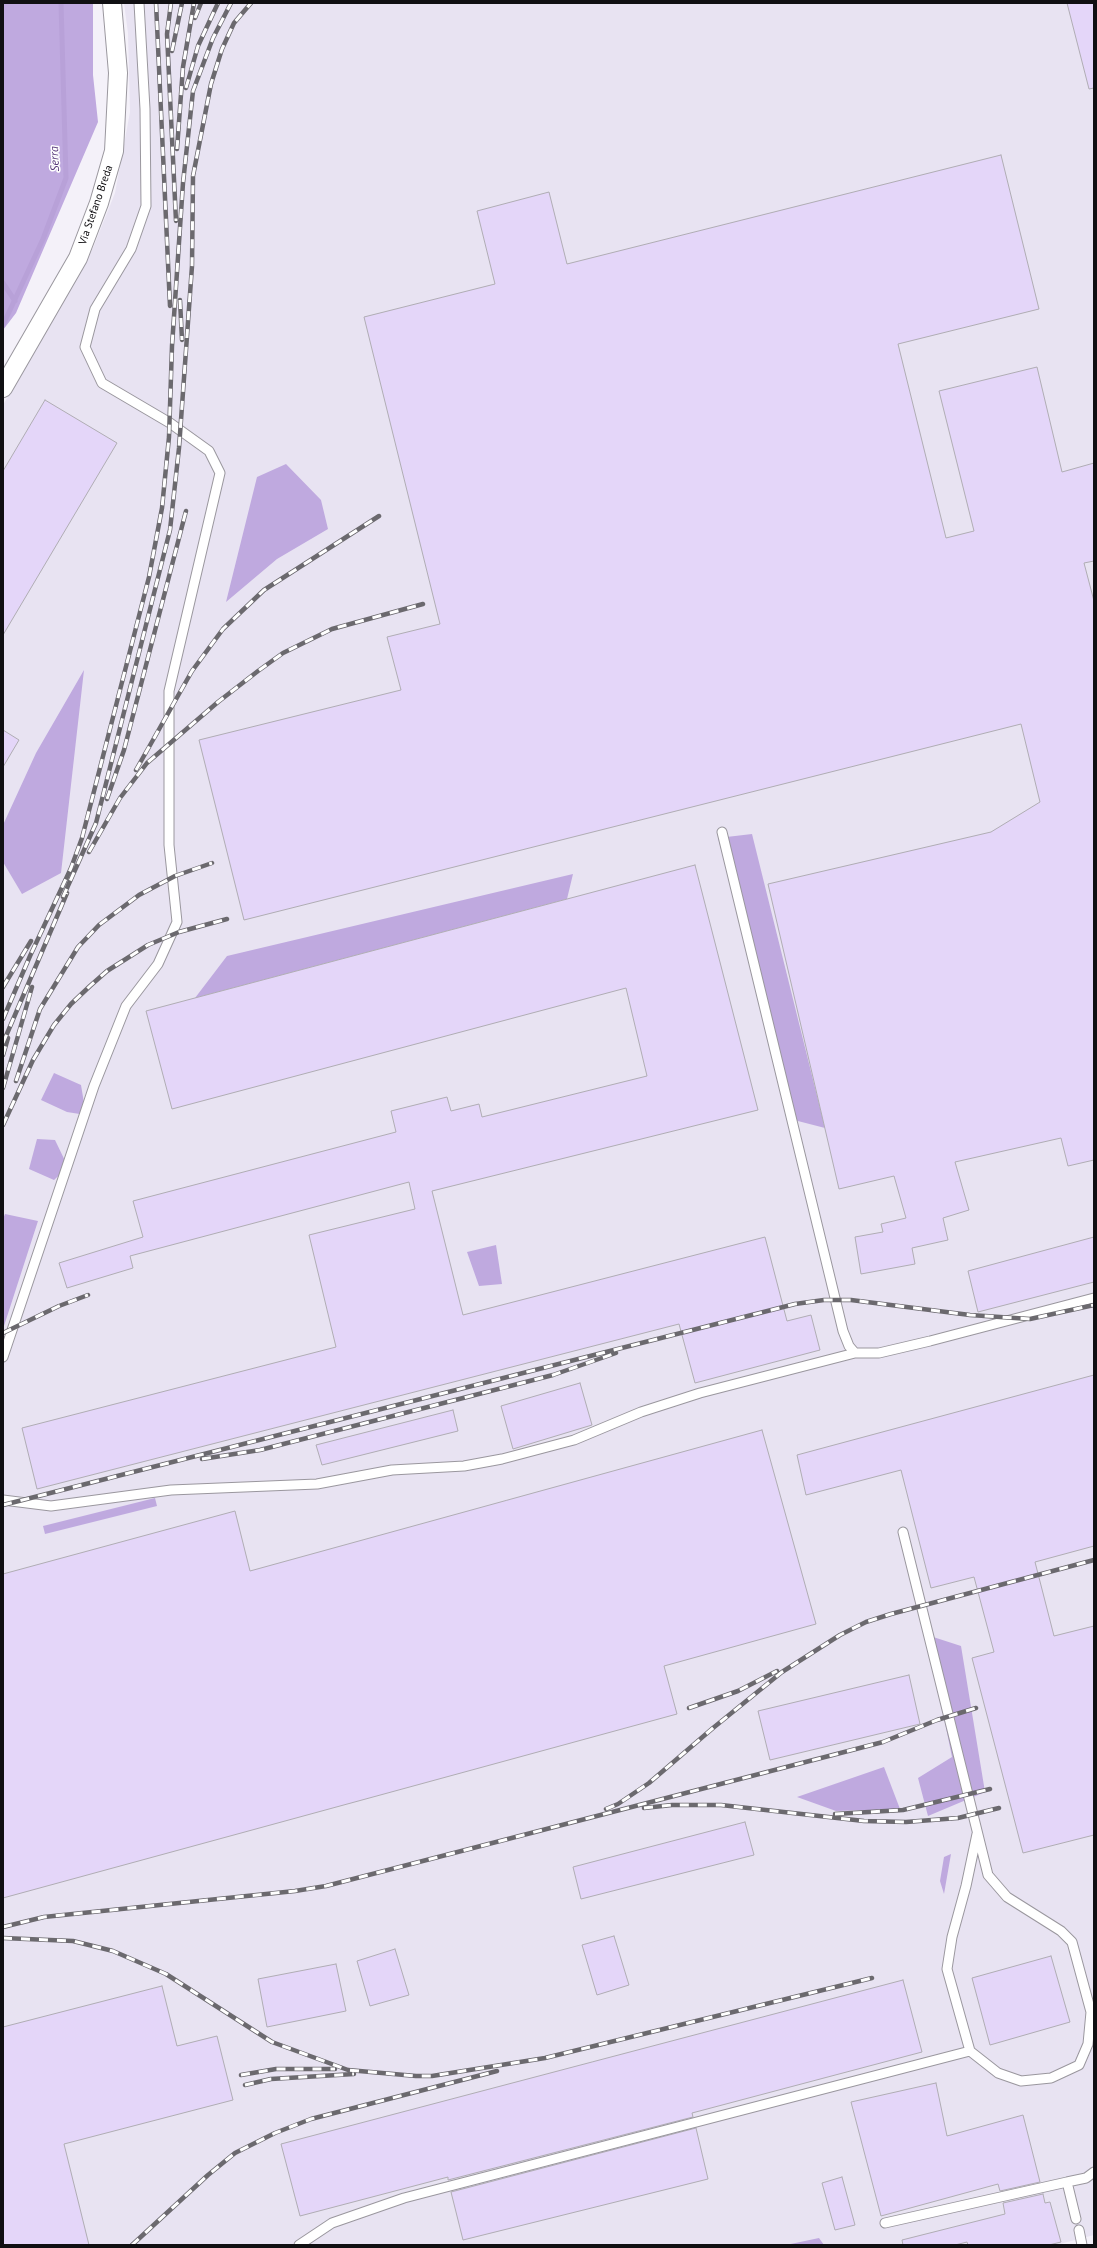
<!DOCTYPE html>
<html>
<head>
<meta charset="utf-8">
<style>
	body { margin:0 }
	#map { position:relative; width:1097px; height:2248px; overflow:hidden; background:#f4f1f9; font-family:"PT Sans",sans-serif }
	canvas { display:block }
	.frame { position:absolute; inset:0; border:4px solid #100f12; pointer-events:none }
</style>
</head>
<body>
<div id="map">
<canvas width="1097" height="2248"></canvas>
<div class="frame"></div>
</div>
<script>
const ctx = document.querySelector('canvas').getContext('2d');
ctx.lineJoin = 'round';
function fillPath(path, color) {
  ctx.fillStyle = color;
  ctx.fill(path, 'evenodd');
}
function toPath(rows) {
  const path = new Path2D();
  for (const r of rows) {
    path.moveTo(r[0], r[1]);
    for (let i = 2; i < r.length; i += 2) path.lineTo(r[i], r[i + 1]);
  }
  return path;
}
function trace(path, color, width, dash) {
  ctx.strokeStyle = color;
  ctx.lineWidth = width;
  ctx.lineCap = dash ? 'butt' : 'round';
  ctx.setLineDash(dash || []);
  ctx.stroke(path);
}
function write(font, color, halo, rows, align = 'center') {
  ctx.font = font + ' "PT Sans",sans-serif';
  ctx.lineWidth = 3;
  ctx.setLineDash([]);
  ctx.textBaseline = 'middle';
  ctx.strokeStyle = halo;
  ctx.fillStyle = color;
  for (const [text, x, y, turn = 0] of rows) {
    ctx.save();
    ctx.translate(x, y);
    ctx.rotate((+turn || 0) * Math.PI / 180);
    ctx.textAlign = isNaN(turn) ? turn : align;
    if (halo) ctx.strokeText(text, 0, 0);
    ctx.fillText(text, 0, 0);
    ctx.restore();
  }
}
fillPath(toPath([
	[124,3,1094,3,1094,2235,1056,2245,3,2245,3,405,93,248,115,193,130,112,128,33]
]), '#e8e3f2');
fillPath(toPath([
	[3,3,93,3,93,75,98,122,16,313,3,330],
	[286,464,321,500,328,529,277,559,226,602,257,477],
	[84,670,61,873,22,894,3,862,3,825,36,753],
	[752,834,825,1128,794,1120,718,838],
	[573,874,567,899,195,998,227,956],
	[54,1073,81,1085,86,1115,67,1112,41,1100],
	[37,1139,55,1140,68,1167,54,1180,29,1169],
	[5,1214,38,1221,3,1329,3,1219],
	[496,1245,502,1284,479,1286,467,1252],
	[155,1498,157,1506,45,1534,43,1526],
	[927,1635,961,1646,985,1792,928,1816,918,1778,952,1757],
	[884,1767,900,1809,836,1811,797,1797],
	[951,1854,944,1894,940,1881,944,1857],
	[819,2238,824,2245,786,2245]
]), '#bfa9df');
trace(toPath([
	[3,283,15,301],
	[3,325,43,239,66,178,61,3]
]), '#b8a1d8', 5);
const building = toPath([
	[1067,3,1094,3,1094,88,1089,89,1067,3],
	[1001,155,1039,309,898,344,946,538,974,531,939,391,1037,367,1062,472,1094,463,1094,561,1084,563,1094,601,1094,1160,1068,1166,1061,1138,955,1162,969,1210,943,1218,948,1240,912,1248,915,1264,861,1274,855,1237,883,1232,881,1224,906,1218,894,1176,839,1189,768,884,991,832,1040,802,1021,724,244,920,199,740,401,690,387,637,440,624,364,317,495,284,477,211,549,192,567,264,1001,155],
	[45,400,117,443,3,635,3,471,45,400],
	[3,730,19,740,3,767,3,730],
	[695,865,758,1110,432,1191,463,1315,765,1237,787,1321,811,1315,820,1350,695,1383,679,1324,37,1489,22,1428,336,1347,309,1235,415,1209,409,1182,130,1256,133,1268,67,1288,59,1263,143,1237,133,1201,396,1132,391,1111,447,1097,451,1111,479,1104,482,1117,647,1076,626,988,172,1109,146,1011,695,865],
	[1094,1237,1094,1282,978,1312,968,1271,1094,1237],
	[1094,1375,1094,1546,1035,1562,1054,1636,1094,1626,1094,1835,1023,1853,972,1658,994,1652,974,1577,931,1588,901,1470,806,1495,797,1455,1094,1375],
	[580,1383,592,1425,513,1449,501,1406,580,1383],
	[453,1410,458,1431,322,1465,316,1445,453,1410],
	[762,1430,816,1624,664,1666,677,1714,3,1898,3,1574,235,1511,250,1571,762,1430],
	[909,1675,920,1724,770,1760,758,1711,909,1675],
	[745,1822,754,1855,581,1899,573,1867,745,1822],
	[614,1936,629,1985,597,1995,582,1945,614,1936],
	[395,1949,409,1995,370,2006,357,1961,395,1949],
	[1051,1956,1070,2022,990,2045,972,1978,1051,1956],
	[336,1964,346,2011,267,2027,258,1979,336,1964],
	[903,1980,922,2052,692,2113,693,2117,448,2180,448,2177,300,2216,281,2144,903,1980],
	[162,1986,177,2046,217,2036,233,2100,64,2144,89,2245,3,2245,3,2027,162,1986],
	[936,2083,947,2136,1023,2115,1040,2182,1000,2191,998,2184,881,2216,851,2102,936,2083],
	[696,2128,708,2179,463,2240,451,2192,696,2128],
	[842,2177,855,2225,835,2230,822,2183,842,2177],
	[1043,2194,1045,2203,1050,2202,1061,2242,1049,2245,968,2245,967,2242,955,2245,903,2245,902,2240,1005,2214,1003,2203,1043,2194]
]);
fillPath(building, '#e4d6f9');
trace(building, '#b0adb4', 1);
const lane = toPath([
	[722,832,843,1331,849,1346,855,1353,879,1353,930,1341,1094,1298],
	[3,1357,94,1086,126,1006,158,964,177,922,169,845,169,691,220,473,209,451,170,423,102,383,85,347,95,309,131,249,146,206,145,109,139,3],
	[3,1500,51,1506,171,1490,317,1484,392,1470,464,1466,502,1459,574,1440,641,1412,700,1393,855,1353],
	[903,1532,988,1875,1007,1897,1061,1931,1072,1942,1091,2012,1088,2044,1079,2065,1051,2078,1021,2081,998,2073,970,2051,947,1969,952,1937,966,1886,977,1834],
	[1076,2219,1067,2182,1086,2178,1094,2172],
	[885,2223,1067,2182],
	[1079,2230,1082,2245],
	[299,2245,332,2223,404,2198,970,2051]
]);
const street = toPath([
	[3,388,78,258,99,203,114,151,118,73,112,3]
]);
trace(lane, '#9a979e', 11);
trace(street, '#9a979e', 20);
trace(lane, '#fff', 9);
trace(street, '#fff', 18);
const rail = toPath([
	[156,3,170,306],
	[171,3,167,34,176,221],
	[195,18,201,3],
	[172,51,182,3],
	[186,88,198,46,218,3],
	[177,149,183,67,194,3],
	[180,300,182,340],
	[136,770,192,671,223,629,264,590,379,516],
	[107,799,124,750,186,511],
	[89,852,120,798,147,763,218,702,258,671,283,653,332,629,423,604],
	[63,897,96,823,170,530,179,448,192,266,193,176,211,84,222,49,234,23,251,3],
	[3,987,31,941],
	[3,1019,30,956,71,868,82,838,149,577,162,508,169,437,172,346,183,183,193,91,213,38,231,3],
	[3,1043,67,893],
	[3,1055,8,1038],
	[16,1081,40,1009,78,947,99,925,139,895,175,876,212,863],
	[3,1088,32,987],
	[3,1125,33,1060,54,1025,71,1004,90,986,107,971,148,945,179,932,227,919],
	[3,1333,59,1306,88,1295],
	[202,1459,260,1450,553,1375,616,1353],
	[3,1505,795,1304,824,1300,851,1300,970,1315,1030,1319,1094,1305],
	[689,1708,738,1691,777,1671],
	[644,1808,672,1805,721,1805,864,1821,906,1822,958,1818,999,1808],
	[606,1809,618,1804,649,1783,713,1728,782,1672,840,1635,866,1622,891,1614,1094,1560],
	[835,1814,903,1810,990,1789],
	[3,1927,44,1917,295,1891,326,1886,883,1742,937,1720,976,1708],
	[3,1938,73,1941,113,1951,166,1974,272,2042,348,2070,416,2076,432,2076,545,2058,872,1978],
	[241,2075,276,2069,335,2069],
	[245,2085,271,2079,354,2074],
	[132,2245,208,2175,235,2153,275,2133,311,2119,497,2071]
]);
trace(rail, '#6b696e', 4.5);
trace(rail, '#fff', 3, [9]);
write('11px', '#100f12', '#fff', [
	["Via Stefano Breda",96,205,-71]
]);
write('italic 12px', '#57387a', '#fff', [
	["Serra",55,159,-92]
]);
</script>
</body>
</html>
